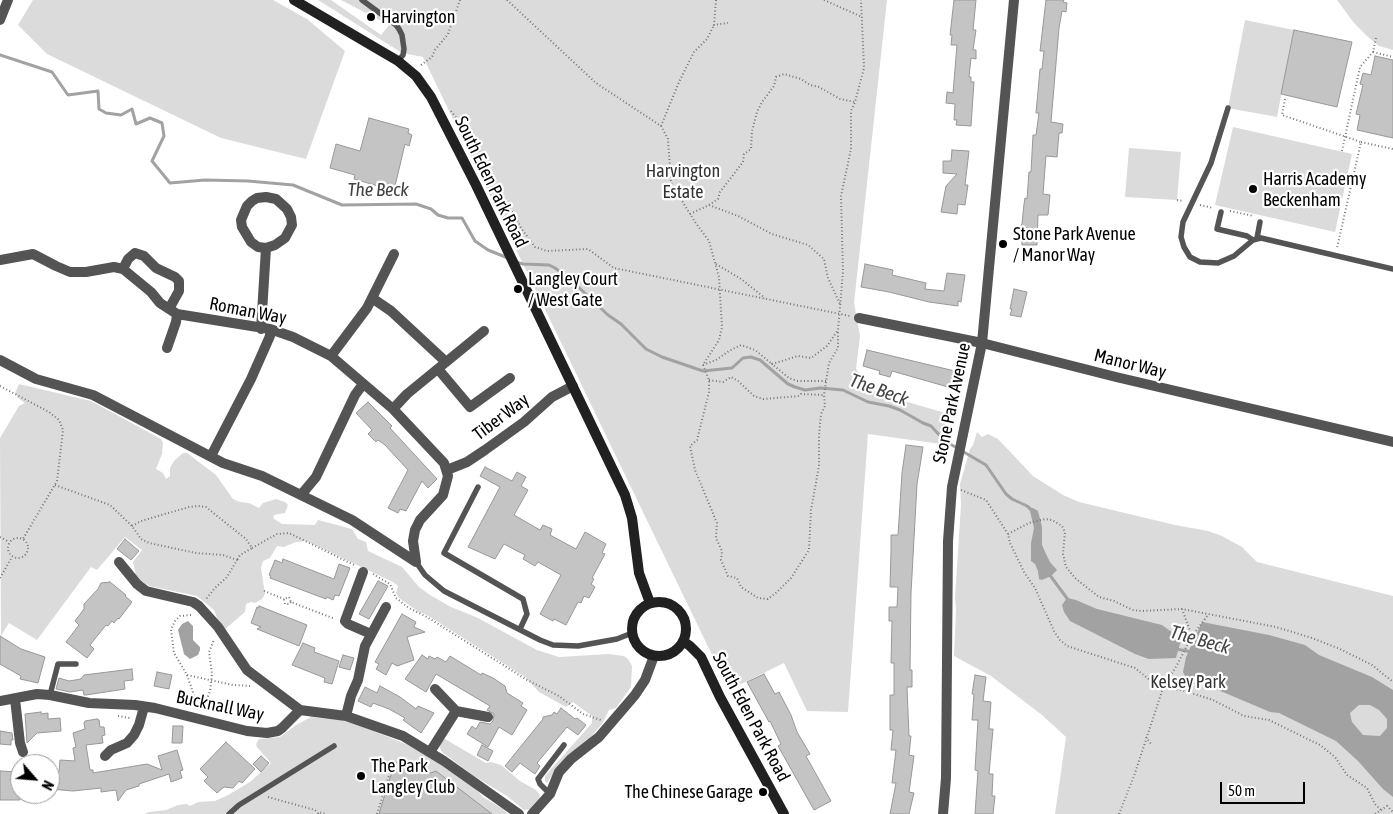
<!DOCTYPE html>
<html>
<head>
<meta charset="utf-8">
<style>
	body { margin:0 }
	#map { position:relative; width:1393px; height:814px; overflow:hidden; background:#fff; font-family:"Asap Condensed",sans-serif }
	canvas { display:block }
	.north { position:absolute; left:10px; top:754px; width:50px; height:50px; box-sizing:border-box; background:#fff; border:1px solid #999; border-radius:50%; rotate:117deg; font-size:14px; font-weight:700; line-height:20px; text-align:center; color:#000 }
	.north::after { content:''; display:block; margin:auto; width:18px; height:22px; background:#000; clip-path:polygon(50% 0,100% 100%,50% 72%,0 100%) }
	.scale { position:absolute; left:1220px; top:782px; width:85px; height:22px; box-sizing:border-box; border:2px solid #000; border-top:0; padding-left:6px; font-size:15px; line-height:18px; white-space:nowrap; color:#000; -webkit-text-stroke:4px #fff; paint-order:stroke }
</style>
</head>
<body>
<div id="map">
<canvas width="1393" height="814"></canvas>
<div class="north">N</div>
<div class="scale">50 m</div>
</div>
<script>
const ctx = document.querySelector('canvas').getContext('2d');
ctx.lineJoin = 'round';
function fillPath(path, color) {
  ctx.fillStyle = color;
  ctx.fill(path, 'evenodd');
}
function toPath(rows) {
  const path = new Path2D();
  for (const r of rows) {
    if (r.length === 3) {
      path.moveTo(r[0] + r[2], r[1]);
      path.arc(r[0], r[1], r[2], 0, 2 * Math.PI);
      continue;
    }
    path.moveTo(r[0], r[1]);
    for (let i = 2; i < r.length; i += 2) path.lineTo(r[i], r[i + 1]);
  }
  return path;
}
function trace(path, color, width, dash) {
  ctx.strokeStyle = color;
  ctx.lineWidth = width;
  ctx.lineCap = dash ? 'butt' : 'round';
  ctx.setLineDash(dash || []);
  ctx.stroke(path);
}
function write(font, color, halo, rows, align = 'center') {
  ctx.font = font + ' "Asap Condensed",sans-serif';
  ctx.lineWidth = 4.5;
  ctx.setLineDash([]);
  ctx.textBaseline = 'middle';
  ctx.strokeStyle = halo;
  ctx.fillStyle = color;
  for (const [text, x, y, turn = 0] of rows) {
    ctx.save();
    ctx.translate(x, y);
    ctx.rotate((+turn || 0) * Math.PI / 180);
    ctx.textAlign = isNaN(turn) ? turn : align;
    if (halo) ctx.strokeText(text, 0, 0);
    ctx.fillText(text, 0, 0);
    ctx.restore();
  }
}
fillPath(toPath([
	[33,0,273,0,307,19,345,51,306,159,221,138,47,54,18,25],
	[318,0,331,0,381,35,389,25,341,0,887,0,854,303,860,336,856,369,876,393,949,414,941,444,868,434,848,712,807,711,784,663,729,690,423,57,402,53],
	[1337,0,1393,0,1393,50,1379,46,1367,36,1354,23],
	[1245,20,1294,30,1277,117,1228,108],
	[1233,127,1352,154,1335,232,1215,205],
	[1129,148,1181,152,1177,200,1125,197],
	[19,384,91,401,161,439,163,443,162,454,156,469,163,473,166,479,170,476,170,468,174,461,183,453,187,453,216,475,233,499,240,502,249,503,259,508,263,503,276,499,285,502,288,505,285,513,274,515,273,518,282,524,315,525,318,520,352,529,358,539,366,542,368,551,402,567,419,587,430,595,451,607,476,617,537,650,559,657,609,654,624,656,628,659,632,666,631,687,616,708,609,710,602,724,590,738,554,772,547,783,545,781,545,776,592,723,592,716,573,702,566,707,539,692,525,677,427,615,419,612,399,598,396,593,398,586,393,582,306,541,296,542,284,547,277,546,270,558,263,561,261,568,265,594,262,599,255,603,251,602,246,604,245,612,224,630,218,620,214,610,197,596,149,586,139,579,136,575,133,562,142,550,125,537,97,570,91,567,37,640,9,623,1,636,0,438,19,406,25,403,18,398,15,393],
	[977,432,982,437,988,434,998,439,1033,476,1063,495,1079,502,1175,525,1208,531,1222,536,1242,547,1257,562,1393,596,1393,814,1055,814,1066,737,1042,715,991,676,954,656,956,610,955,597,961,505,960,484,970,449,973,445],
	[311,717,341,720,366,728,408,745,433,759,476,789,483,797,503,809,508,814,144,814,149,812,166,810,178,805,187,804,190,806,198,802,215,801,228,795,250,782,271,763,257,747,256,744,259,739,280,737,296,725],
	[445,739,486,763,491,762,501,765,520,781,536,790,540,795,539,799,530,809,524,810,507,796,474,776,442,752,439,746,442,740]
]), '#dbdbdb');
fillPath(toPath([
	[1033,508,1038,511,1042,527,1042,545,1046,554,1050,562,1057,570,1051,576,1042,580,1039,579,1038,571,1035,564,1031,561,1031,543,1034,528,1030,511,1028,509],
	[1067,598,1076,600,1097,609,1162,625,1176,635,1181,640,1176,658,1149,659,1135,654,1070,621,1064,612,1062,605],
	[188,621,193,626,193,640,200,647,200,650,198,655,190,659,184,654,178,630,182,624],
	[1202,622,1269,635,1305,645,1319,655,1372,677,1393,690,1393,797,1383,789,1358,761,1336,741,1279,713,1270,712,1185,676,1183,672,1186,657],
	[1359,705,1370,705,1379,710,1387,719,1387,728,1380,736,1363,735,1352,722,1350,713]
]), '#a2a2a2');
trace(toPath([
	[0,55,52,72,68,95,98,91,99,109,106,113,121,115,132,109,136,124,150,118,162,123,164,136,152,161,170,183,205,180,248,181,293,185,342,205,416,204,431,209,438,215,448,218,462,218,475,241,488,250,508,258],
	[516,262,523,264,549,265,555,268,572,281,608,315,621,324,646,349,662,357,703,371,732,368,743,358,751,357,760,360,788,384,795,387,805,390,820,388,843,390,868,402,889,406,900,410,923,423,931,426,945,441,986,465,1006,494,1012,499,1027,506,1033,511],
	[1049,574,1069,601],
	[1176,649,1192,652]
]), '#a2a2a2', 3);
const building = toPath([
	[954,0,976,0,973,30,976,30,973,50,976,50,976,59,971,58,969,77,971,77,971,82,974,82,971,126,956,125,957,120,954,120,955,104,946,103,947,92,953,93,957,45,951,45,952,35,950,35,954,0],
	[1046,0,1064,0,1063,2,1067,3,1066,12,1062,11,1059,28,1051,122,1063,124,1062,133,1059,133,1057,157,1046,156,1043,194,1050,195,1048,215,1038,215,1037,245,1022,245,1021,225,1022,224,1024,204,1025,198,1027,199,1029,172,1031,172,1033,135,1036,135,1039,113,1036,113,1040,69,1042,69,1044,51,1040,51,1046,0],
	[1294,30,1352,42,1337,107,1281,94,1294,30],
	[1375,56,1393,60,1393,138,1357,130,1360,115,1356,114,1363,85,1360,84,1363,73,1371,75,1375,56],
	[369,118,409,129,408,133,412,135,409,146,405,144,395,186,387,184,385,188,354,179,355,175,330,168,336,144,360,151,369,118],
	[952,150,969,151,965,185,968,185,965,205,958,204,957,214,941,212,946,186,957,174,943,173,943,161,951,161,952,150],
	[865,264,893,270,892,275,926,283,925,289,944,291,947,273,965,275,961,302,958,301,958,306,929,302,889,292,861,287,865,264],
	[1014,289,1027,292,1021,317,1010,315,1012,309,1010,309,1014,289],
	[867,350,959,372,955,389,892,371,890,377,879,374,880,371,863,366,867,350],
	[368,402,392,426,390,428,437,479,428,488,422,481,406,511,400,509,398,513,388,508,408,470,385,445,378,440,376,442,368,434,372,430,356,413,368,402],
	[906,445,923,447,917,484,911,593,910,670,912,670,912,687,907,687,909,736,911,736,909,755,914,756,909,792,914,793,909,814,890,814,896,783,892,783,896,750,891,750,893,730,890,730,890,695,894,695,894,663,891,663,892,621,889,621,889,607,897,607,898,587,890,587,891,552,891,535,898,535,902,473,906,445],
	[485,467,512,481,517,472,526,477,521,486,528,490,514,515,540,530,543,525,552,529,550,535,576,549,585,532,606,544,602,553,605,554,592,578,594,579,591,584,595,587,589,598,584,596,581,603,578,602,566,625,554,619,553,621,540,614,561,575,538,562,535,566,523,559,525,555,504,544,495,559,468,547,500,487,480,476,485,467],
	[125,539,139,551,131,560,117,549,125,539],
	[283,559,334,579,339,564,350,568,339,596,335,595,333,600,327,597,326,599,270,578,271,576,269,575,275,560,282,563,283,559],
	[378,581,388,586,369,619,359,614,378,581],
	[110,582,126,595,125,596,132,602,119,619,118,618,114,623,112,621,108,626,106,625,90,645,94,649,87,658,66,642,79,625,75,621,84,609,84,604,98,589,101,583,110,582],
	[259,606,307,625,299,646,257,629,261,627,251,623,257,607,259,608,259,606],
	[402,614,416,622,414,627,425,632,407,637,414,660,397,666,392,663,386,675,376,669,379,664,375,662,402,614],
	[0,636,21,649,45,657,38,683,20,679,21,676,0,664,0,636],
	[303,643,315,648,314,652,339,661,332,684,324,682,325,678,292,665,303,643],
	[343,655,354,658,350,670,339,667,343,655],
	[422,655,428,659,429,656,435,659,437,657,446,662,450,656,481,675,482,673,493,678,505,686,507,693,523,703,521,706,527,710,512,735,499,727,488,747,467,734,472,726,476,729,480,722,490,724,493,721,494,714,487,710,490,706,436,674,426,692,405,679,422,655],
	[132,669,133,680,124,681,125,689,86,695,84,695,83,690,70,692,56,689,59,678,69,681,81,679,84,675,132,669],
	[157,672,172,675,169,689,154,686,157,672],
	[764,674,775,694,779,692,791,715,797,732,810,754,806,756,831,801,814,810,778,746,781,744,770,721,769,722,747,682,764,674],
	[975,675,986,677,983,701,991,702,989,729,993,729,989,774,993,774,992,796,995,796,993,814,975,814,978,771,975,770,978,720,972,720,974,694,972,694,975,675],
	[380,686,400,697,416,709,418,706,434,713,421,733,403,720,405,718,389,709,373,703,371,707,358,701,365,687,377,693,380,686],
	[561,708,575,719,577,718,586,725,578,735,567,727,537,763,540,766,535,774,520,763,512,772,505,766,543,719,543,717,552,715,554,712,557,714,561,708],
	[41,712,41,714,48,713,48,719,60,718,61,731,37,733,27,743,25,714,41,712],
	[97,719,99,720,100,727,104,727,105,735,102,736,103,743,86,745,90,770,93,770,93,773,147,764,162,770,158,756,177,750,183,770,180,771,182,778,171,782,169,774,139,784,139,786,126,790,118,801,116,790,101,792,101,788,73,791,50,789,50,774,56,775,56,771,59,772,60,760,75,761,73,748,76,747,73,733,85,729,84,723,85,721,97,719],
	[173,726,183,726,182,743,172,743,173,726],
	[0,731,12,733,13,740,11,740,11,745,0,744,0,731],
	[226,742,255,769,242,783,239,781,233,788,224,787,217,793,204,781,208,777,200,769,226,742],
	[482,745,493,751,488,761,477,755,482,745],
	[261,756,269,763,261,772,253,764,261,756],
	[395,762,431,773,436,771,492,814,379,814,395,762],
	[0,771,20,772,20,800,0,800,0,771]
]);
fillPath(building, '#c4c4c4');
trace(building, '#989898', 1);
trace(toPath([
	[507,0,596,83,661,126,668,139,671,183,695,222,709,241,719,277,722,327,719,340,703,365],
	[716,0,714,25,728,23],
	[824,0,862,17],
	[1373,52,1393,57],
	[421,65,432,57,435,50,448,34,460,0],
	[1285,99,1282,115,1361,142,1337,248],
	[451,111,476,143,497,195,514,214,521,228,535,247,547,251,588,249,614,268,850,316],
	[661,126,679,82,694,52,707,39,714,25],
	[1361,142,1393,149],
	[1342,151,1360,67,1373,52,1376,38],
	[1177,200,1183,201],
	[709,205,718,199,720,192,743,162,744,154,751,149,752,131,757,112,762,102,774,86,776,77,784,74,801,79,810,85,819,87,840,99,855,102],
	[1200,205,1213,208],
	[1230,211,1254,216],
	[690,214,709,205,738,216,772,234,808,245,824,259,828,278,840,304],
	[716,264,741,279,765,298],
	[703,365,709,380,709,392,697,440,690,446,695,470,717,523,716,538,722,551,721,560,728,576,737,578,741,587,758,598,768,599,777,592,791,578,809,550,811,510,819,466,819,436,821,414,825,406,824,395,829,363,838,348,838,330],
	[703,365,716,360,729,351,741,345,755,350,772,364],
	[709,380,723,382,731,377,738,381,754,396,763,399,799,396,801,394,824,395],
	[826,381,797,381,789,378,772,364,798,356,811,358,827,346,838,330,843,272,841,196,851,149,851,111,855,102,864,68,861,0],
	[0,386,49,412,59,420,63,430,57,481,23,539],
	[55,485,110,505,132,526,141,539,149,543,196,553,223,555,237,560,227,577,215,588,206,599],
	[961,490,986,500,1008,534,1010,543,1024,572,1035,588,1054,631,1060,640,1067,646,1135,668,1157,686,1163,688,1177,665,1192,636,1208,615],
	[132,526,141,521,189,507,198,506,206,507,246,539,252,548,240,555,237,560],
	[1008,534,1029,523,1045,519,1052,520,1062,526,1065,532,1063,554,1066,567,1075,578,1099,597,1114,601,1133,610,1141,611,1182,609],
	[0,537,9,542],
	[18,548,10],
	[252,548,277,534,289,533,354,565],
	[373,574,390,584,396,598,409,608,427,617,527,680,559,696,583,714,601,720],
	[0,578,12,557],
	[264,591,284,599],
	[291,602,289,604,285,604,284,599,289,597,291,602,335,619],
	[191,615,180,616,175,621,171,629,174,653,187,675,233,685,251,686],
	[1192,636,1182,609,1276,627,1312,638,1340,649,1372,665,1393,682],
	[187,675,195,698,204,707],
	[206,709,204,707,210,691,212,674,209,652,214,640],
	[118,716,130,718],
	[1146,737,1151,744],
	[268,797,315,810,318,813],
	[318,814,319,812,325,814],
	[377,814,392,766,388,761],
	[1119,814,1134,776,1163,688,1182,690,1213,700,1244,716,1269,720,1320,745,1335,757,1347,775,1367,788,1375,804,1381,810],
	[1375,814,1387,806,1393,812]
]), '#767676', 2, [1, 2.5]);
trace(toPath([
	[362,0,396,25,399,29,402,35,404,49,403,55,398,61],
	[1228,108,1211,163,1183,222,1181,237,1184,247,1190,257,1200,262,1218,263,1234,256,1253,240,1261,238,1393,269],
	[1221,212,1217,229,1247,236,1253,240],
	[1257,238,1260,222],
	[478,487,444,553,523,599,527,614,520,629],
	[416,562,425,575,444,591,540,640,553,645,578,646,617,639,632,633],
	[50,695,58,664,76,664],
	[550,794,540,784,538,779,564,745],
	[229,814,239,805,334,746]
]), '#545454', 5.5);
trace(toPath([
	[0,20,8,0],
	[0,260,33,254,56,266,70,272,86,272,114,267,123,269,151,292,160,303,177,314,270,329,293,337,331,356,393,409,444,463,448,476,443,495,420,520,415,530,413,541,416,562],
	[123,269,128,259,135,253,144,256,156,268,175,277,179,281,179,291,169,309],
	[372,298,391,311,446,362],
	[859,318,982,343,1116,377,1393,442],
	[261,329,266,248,275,245,285,238,292,225,291,217,287,209,276,199,266,197,257,198,252,201,247,206,241,220,242,227,251,242,258,247,266,248],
	[167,348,176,322,177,314],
	[331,356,367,308,394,254],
	[0,360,36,379,93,395,223,463,262,476,352,520,416,562],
	[438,369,470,407,510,378],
	[393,409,407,394,484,331],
	[211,456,251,379,270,336,270,329],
	[447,470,467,462,485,450,524,422,552,397,573,386],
	[301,495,316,477,355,395,363,384],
	[119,562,137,584,146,591,193,602,199,606,218,627,247,670,300,710],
	[363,572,345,621,348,624,371,634],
	[435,689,456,711],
	[15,699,20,743,23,752],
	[0,701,37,694,50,695,89,703,135,705,155,708,247,731,267,733,278,731,282,728,300,710],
	[300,710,346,716,403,736,444,761,519,814],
	[346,716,351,696,358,680,365,646,386,607],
	[430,752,456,711,488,717],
	[105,756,111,750,127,743,134,735,139,725,144,707],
	[532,814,550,794,559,772,571,759,599,737,635,695,645,680,654,656]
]), '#545454', 10);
trace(toPath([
	[943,814,946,778,948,541,952,487,982,343,1014,0]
]), '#545454', 10);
trace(toPath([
	[294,0,398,61,416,76,431,97,476,185,625,495,632,518,639,573,650,603],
	[659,629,27],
	[683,641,690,646,701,657,720,697,784,814]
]), '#212121', 10);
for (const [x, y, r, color] of [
	[371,17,5,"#000"],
	[1253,189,5,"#000"],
	[1003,244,5,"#000"],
	[518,289,5,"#000"],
	[361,776,5,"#000"],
	[763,792,5,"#000"]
]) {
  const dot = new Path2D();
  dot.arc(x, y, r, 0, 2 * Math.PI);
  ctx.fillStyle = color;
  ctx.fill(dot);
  trace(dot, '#fff', 2);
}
write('18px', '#000', '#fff', [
	["Harvington",381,17],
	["Harris Academy",1263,179],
	["Beckenham",1263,200],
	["Stone Park Avenue",1013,234],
	["/ Manor Way",1013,255],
	["Langley Court",528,279],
	["/ West Gate",528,300],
	["The Park",371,766],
	["Langley Club",371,787],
	["The Chinese Garage",753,792,"right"]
], 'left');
write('18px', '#323232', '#fff', [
	["Harvington",683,171],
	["Estate",683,192],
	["Kelsey Park",1188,682]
]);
write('18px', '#000', '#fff', [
	["South Eden Park Road",491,182,64],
	["Roman Way",248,311,11],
	["Manor Way",1130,364,14],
	["Stone Park Avenue",952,403,-78],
	["Tiber Way",501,417,-37],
	["Bucknall Way",220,706,12],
	["South Eden Park Road",751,717,62]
]);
write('italic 19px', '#434343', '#fff', [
	["The Beck",378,190],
	["The Beck",879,390,20],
	["The Beck",1200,640,16]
]);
</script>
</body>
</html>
